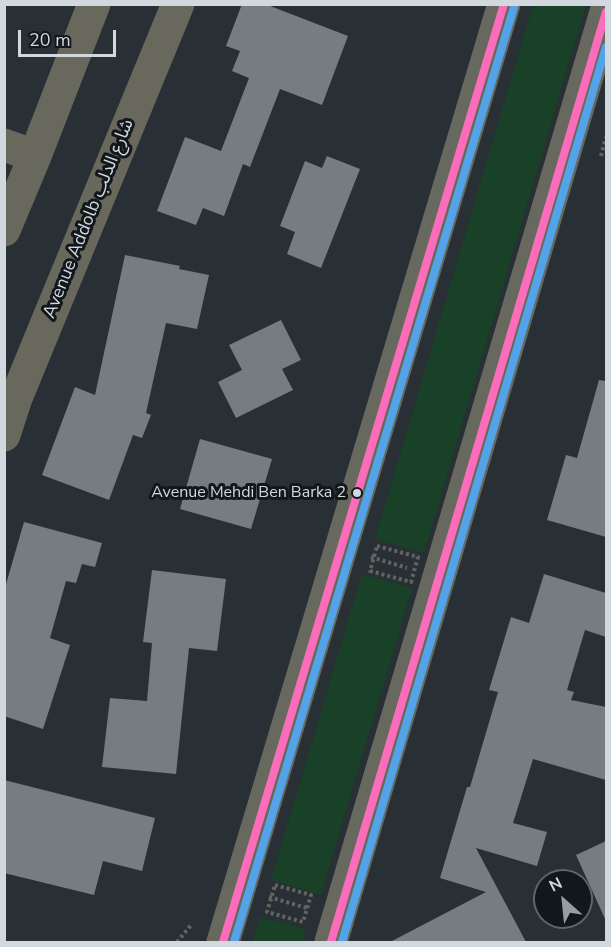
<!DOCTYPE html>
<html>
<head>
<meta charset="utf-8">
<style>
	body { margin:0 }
	#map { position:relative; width:611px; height:947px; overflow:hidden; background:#282f35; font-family:"Nunito Sans",sans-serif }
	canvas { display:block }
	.frame { position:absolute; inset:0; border:6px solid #d1d9df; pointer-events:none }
	.north { position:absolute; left:533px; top:869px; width:60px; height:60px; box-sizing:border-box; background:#11171b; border:2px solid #5e6569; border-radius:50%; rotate:333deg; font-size:16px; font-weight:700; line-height:24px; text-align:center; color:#d1d9df }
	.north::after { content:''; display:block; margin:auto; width:21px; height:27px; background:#969ea4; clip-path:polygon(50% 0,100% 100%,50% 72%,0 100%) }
	.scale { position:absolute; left:18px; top:30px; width:98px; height:27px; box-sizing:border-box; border:3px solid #d1d9df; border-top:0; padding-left:8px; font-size:18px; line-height:21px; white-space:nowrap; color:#d1d9df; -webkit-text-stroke:4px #11171b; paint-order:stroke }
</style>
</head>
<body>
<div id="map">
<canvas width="611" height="947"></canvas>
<div class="frame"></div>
<div class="north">N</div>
<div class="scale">20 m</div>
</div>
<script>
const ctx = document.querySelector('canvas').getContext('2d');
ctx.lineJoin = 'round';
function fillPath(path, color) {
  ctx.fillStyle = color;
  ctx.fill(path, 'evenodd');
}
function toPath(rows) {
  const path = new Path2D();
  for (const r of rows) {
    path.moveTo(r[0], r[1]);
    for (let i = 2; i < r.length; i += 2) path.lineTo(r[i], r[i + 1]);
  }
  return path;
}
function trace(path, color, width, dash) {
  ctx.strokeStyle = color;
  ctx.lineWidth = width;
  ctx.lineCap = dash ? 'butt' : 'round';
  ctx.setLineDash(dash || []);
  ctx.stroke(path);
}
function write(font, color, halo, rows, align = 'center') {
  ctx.font = font + ' "Nunito Sans","Noto Sans Arabic",sans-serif';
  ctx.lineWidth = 6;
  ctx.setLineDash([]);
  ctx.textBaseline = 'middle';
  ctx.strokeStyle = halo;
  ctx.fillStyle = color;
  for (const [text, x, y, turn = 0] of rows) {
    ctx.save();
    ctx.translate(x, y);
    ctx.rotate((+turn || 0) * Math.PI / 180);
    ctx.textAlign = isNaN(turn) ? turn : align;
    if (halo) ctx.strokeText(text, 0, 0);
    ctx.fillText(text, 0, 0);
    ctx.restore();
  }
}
fillPath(toPath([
	[533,5,586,5,424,553,375,539],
	[362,574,412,588,321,895,271,880],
	[260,917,306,929,302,942,253,942]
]), '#184127');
fillPath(toPath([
	[242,4,265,4,348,36,322,105,280,89,250,167,243,164,224,216,203,208,196,225,157,211,185,137,221,151,249,78,232,71,240,51,226,46],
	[327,156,360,169,321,268,287,254,295,232,280,226,305,161,322,168],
	[125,255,180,266,179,269,209,275,197,329,166,323,146,413,151,415,142,438,133,435,109,500,42,475,75,387,95,395],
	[281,320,301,360,282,369,293,390,236,418,218,382,242,370,229,345],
	[599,380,606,381,606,537,547,520,566,455,577,458],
	[200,439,272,459,251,529,180,509],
	[24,522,102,543,95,567,82,564,76,583,66,581,50,638,70,645,43,729,4,716,4,591],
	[152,570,226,579,217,651,189,648,176,774,102,767,110,698,147,701,152,643,143,642],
	[544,574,606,593,606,637,585,630,567,690,574,692,571,700,606,707,606,780,533,759,513,823,547,832,537,866,476,848,526,942,390,942,486,892,440,878,467,787,470,787,498,692,489,690,511,617,529,623],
	[4,780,155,818,142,871,103,861,94,895,4,873],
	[606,841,606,921,576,855]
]), '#767d82');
trace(toPath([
	[601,156,606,137],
	[377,546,418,557,411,582,370,571,377,546],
	[371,557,407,568],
	[275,885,311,895,303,922,267,912,275,885],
	[269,897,307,908],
	[177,942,192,924]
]), '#63645f', 4, [3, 3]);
trace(toPath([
	[4,145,35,156],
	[4,230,35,156,94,4],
	[4,435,16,398,178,4]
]), '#69685d', 33);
trace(toPath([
	[223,942,504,4],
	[331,942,606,12]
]), '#68695e', 33);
trace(toPath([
	[223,942,504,4],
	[331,942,606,12]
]), '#fb6dba', 8);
trace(toPath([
	[234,942,514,7],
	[342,942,606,47]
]), '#53a3e8', 8);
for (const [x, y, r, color] of [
	[357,493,5,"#d1d9df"]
]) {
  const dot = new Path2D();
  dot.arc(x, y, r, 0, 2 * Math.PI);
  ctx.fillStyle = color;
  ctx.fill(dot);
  trace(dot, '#11171b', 2);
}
write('16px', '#d1d9df', '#11171b', [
	["Avenue Mehdi Ben Barka 2",346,493]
], 'right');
write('18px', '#d1d9df', '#11171b', [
	["Avenue Addolb شارع الدلب",89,219,-68]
]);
</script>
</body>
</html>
